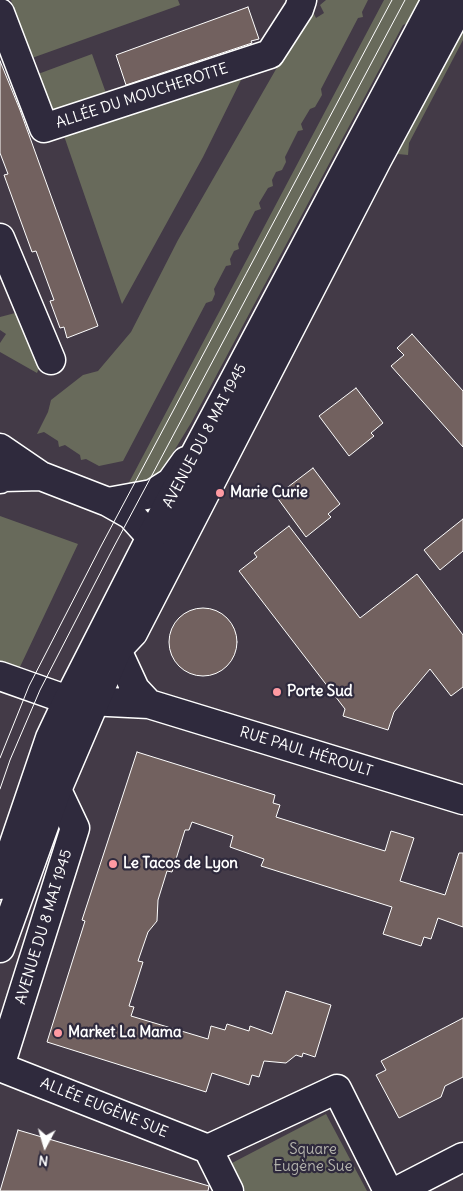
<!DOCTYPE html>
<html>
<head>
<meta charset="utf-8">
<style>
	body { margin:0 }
	#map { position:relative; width:463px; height:1191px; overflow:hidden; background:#433a47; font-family:Delius,sans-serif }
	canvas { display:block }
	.north { position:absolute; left:20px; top:1121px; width:50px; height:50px; -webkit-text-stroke:4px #2f2a3d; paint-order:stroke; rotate:186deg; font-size:14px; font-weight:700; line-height:20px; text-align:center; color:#fff }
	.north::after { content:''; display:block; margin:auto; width:18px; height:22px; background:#fff; clip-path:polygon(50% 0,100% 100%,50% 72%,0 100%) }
</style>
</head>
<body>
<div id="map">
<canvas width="463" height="1191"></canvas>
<div class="north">N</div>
</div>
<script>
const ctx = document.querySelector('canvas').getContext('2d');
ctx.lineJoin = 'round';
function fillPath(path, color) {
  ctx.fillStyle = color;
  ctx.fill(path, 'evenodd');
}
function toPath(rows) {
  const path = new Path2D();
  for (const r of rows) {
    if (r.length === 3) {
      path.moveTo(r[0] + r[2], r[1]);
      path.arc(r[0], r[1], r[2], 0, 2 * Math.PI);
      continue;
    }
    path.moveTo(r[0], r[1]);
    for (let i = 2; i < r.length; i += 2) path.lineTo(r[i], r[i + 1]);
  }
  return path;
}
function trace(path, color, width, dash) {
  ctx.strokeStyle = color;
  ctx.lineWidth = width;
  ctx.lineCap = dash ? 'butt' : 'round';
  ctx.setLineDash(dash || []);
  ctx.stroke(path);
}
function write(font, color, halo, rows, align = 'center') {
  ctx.font = font + ' Delius,sans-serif';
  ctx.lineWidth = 4.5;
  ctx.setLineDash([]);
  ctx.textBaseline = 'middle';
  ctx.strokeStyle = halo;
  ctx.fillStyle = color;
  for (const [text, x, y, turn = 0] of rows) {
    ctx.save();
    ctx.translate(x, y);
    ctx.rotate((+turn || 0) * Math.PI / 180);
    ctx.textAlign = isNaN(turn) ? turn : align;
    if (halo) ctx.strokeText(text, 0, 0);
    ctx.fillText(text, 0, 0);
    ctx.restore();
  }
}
fillPath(toPath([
	[11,0,178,0,180,5,32,58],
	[307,0,316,18,324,13,320,5,326,0,368,0,362,12,363,17,358,18,321,89,322,95,315,107,310,109,301,124,303,130,298,131,285,157,286,162,282,170,276,172,272,180,273,186,268,188,259,203,261,209,255,211,238,244,239,249,234,251,230,259,231,265,226,266,214,289,215,294,212,301,206,303,123,461,99,466,86,459,81,460,80,455,65,445,59,447,58,441,44,432,37,434,48,412,51,400,83,375,98,371,131,332,178,240,291,43],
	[384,0,423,0,411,22,403,25,191,423,157,479,125,490],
	[463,15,463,40,409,143,408,155,398,154,396,151],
	[92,54,106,93,52,113,38,74],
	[247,68,203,157,122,304,62,130],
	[19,312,39,368,37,373,0,352,0,343,6,334,0,330,0,317],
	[0,516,78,544,19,669,0,662],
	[326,1114,367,1191,245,1191,232,1163]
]), '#686a5b');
const building = toPath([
	[248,7,259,39,251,41,252,43,126,85,116,55,248,7],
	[0,61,20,110,98,326,67,338,64,327,60,328,50,301,54,300,36,251,32,252,4,175,8,174,0,153,0,61],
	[412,334,463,391,463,447,391,366,404,355,397,348,412,334],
	[356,388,383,423,371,433,374,436,349,456,319,416,356,388],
	[313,468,340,504,328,514,331,517,306,537,276,496,313,468],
	[463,519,463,551,440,570,424,550,463,519],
	[289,526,360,618,417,574,463,635,463,687,451,696,430,669,394,712,388,730,343,716,345,709,239,571,257,557,254,553,289,526],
	[203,642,34],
	[137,752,275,795,273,803,280,805,276,817,362,844,385,851,391,831,414,838,400,881,445,895,459,853,463,853,463,927,438,918,431,939,424,937,421,946,383,934,392,907,261,866,264,859,230,847,233,836,192,822,189,830,185,830,172,872,167,871,158,900,157,921,148,932,138,961,143,962,129,1006,134,1007,131,1016,208,1039,211,1026,225,1030,227,1024,249,1031,250,1026,272,1034,286,991,331,1005,315,1057,303,1053,302,1057,296,1055,286,1063,264,1061,259,1077,252,1075,249,1085,212,1073,206,1092,47,1042,85,921,82,920,137,752],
	[463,1018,463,1077,445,1086,441,1097,399,1118,376,1075,386,1070,381,1061,463,1018],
	[18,1130,209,1186,208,1191,0,1191,18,1130]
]);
fillPath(building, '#72615f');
trace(building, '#fff', 1);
const minor = toPath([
	[0,13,44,128,270,54,299,9,302,0],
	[0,238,51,360],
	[0,448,41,476,108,502,131,515,151,537,152,553,150,560],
	[0,479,3,477,41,476],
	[108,502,152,494,171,482,186,461],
	[118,631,117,650,135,689,149,704],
	[0,676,68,700,149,704,463,800],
	[0,1066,75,828,57,790],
	[0,1067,208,1149,229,1191],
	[208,1149,337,1089,388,1191],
	[397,1191,463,1157]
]);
const secondary = toPath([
	[0,885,50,738,68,700,151,537,436,0],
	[0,948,57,790,117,650,133,633,377,160,463,0]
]);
trace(minor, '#fff', 31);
trace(secondary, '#fff', 31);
trace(minor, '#2f2a3d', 28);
trace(secondary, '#2f2a3d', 28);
trace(toPath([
	[0,758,29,686,100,548,392,0],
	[0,789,10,760,40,690,110,554,405,0]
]), '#fff', 1);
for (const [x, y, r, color] of [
	[220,493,5,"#ff9aa2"],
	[277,692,5,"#ff9aa2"],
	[113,864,5,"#ff9aa2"],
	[58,1033,5,"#ff9aa2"]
]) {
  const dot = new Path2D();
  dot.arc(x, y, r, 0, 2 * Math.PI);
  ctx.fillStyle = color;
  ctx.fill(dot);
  trace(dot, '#2f2a3d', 2);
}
write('15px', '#fff', '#2f2a3d', [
	["ALLÉE DU MOUCHEROTTE",142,96,-18],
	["AVENUE DU 8 MAI 1945",205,436,-62],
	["RUE PAUL HÉROULT",306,752,17],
	["AVENUE DU 8 MAI 1945",44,927,-73],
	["ALLÉE EUGÈNE SUE",104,1108,22]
]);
write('bold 15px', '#fff', '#2f2a3d', [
	["Marie Curie",230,493],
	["Porte Sud",287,692],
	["Le Tacos de Lyon",123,864],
	["Market La Mama",68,1033]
], 'left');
write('15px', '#b4b4ad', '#2f2a3d', [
	["Square",313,1150],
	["Eugène Sue",313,1167]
]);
</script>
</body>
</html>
